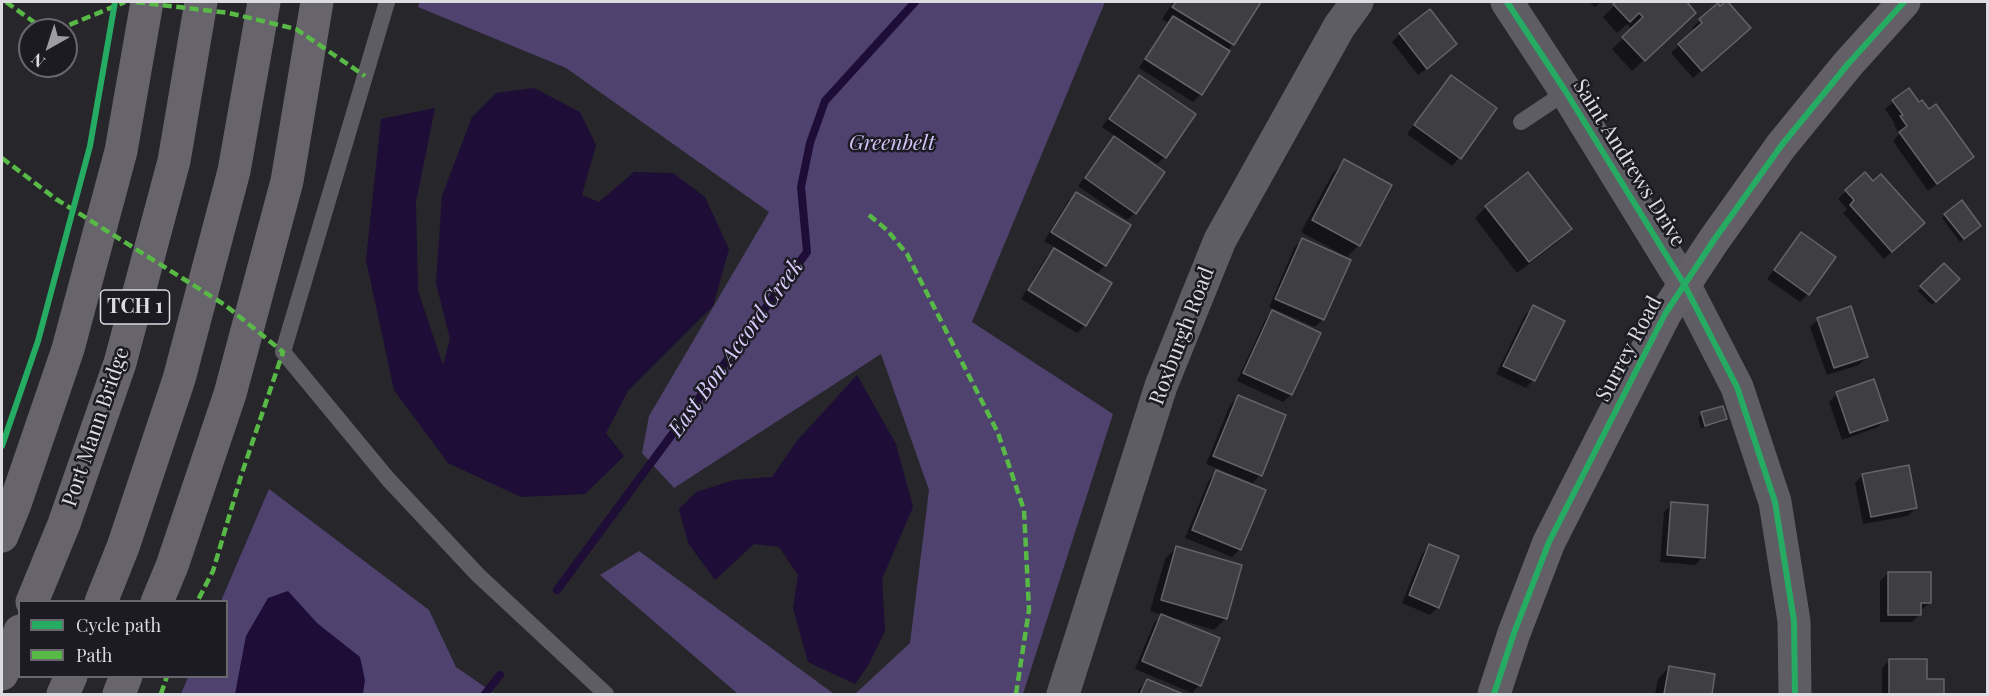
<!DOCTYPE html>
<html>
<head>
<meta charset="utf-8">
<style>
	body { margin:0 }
	#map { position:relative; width:1989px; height:696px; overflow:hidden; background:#27262b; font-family:"Playfair Display",serif }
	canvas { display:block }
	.frame { position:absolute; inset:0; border:3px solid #dddce1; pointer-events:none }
	.legend { position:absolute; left:18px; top:600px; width:210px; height:78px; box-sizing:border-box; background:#1c1a23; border:2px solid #69686f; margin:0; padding:8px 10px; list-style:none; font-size:18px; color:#dddce1 }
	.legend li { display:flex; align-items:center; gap:12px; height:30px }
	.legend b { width:30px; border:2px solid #69686f }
	.north { position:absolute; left:18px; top:18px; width:60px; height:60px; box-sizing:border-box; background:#1c1a23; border:2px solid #69686f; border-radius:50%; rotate:219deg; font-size:16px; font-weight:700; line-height:24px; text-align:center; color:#dddce1 }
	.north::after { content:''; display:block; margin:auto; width:21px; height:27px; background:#9d9ca1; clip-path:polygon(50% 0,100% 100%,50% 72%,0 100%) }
</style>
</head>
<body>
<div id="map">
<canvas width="1989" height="696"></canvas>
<div class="frame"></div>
<ul class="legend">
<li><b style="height:8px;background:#26ab63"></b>Cycle path</li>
<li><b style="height:8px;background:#58b947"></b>Path</li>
</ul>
<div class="north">N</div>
</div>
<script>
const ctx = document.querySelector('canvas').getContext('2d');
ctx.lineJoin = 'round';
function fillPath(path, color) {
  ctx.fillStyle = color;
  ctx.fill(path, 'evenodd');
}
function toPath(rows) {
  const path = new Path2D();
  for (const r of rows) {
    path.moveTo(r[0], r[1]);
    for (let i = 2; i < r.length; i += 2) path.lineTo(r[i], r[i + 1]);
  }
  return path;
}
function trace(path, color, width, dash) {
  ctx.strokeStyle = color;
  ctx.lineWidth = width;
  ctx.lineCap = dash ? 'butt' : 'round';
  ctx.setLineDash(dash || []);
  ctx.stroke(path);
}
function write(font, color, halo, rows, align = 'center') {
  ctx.font = font + ' "Playfair Display",serif';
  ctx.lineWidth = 5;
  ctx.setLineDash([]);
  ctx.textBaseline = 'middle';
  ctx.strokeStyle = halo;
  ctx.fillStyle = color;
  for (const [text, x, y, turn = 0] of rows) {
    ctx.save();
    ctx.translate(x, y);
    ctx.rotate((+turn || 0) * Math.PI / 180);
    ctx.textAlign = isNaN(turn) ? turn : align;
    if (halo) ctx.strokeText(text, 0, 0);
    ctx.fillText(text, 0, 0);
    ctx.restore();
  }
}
fillPath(toPath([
	[420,2,1105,2,972,322,1113,414,1023,694,855,694,910,643,929,490,881,354,674,488,642,453,649,416,769,212,566,68,418,7],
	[269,489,429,610,456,667,495,694,181,694,188,677,226,676,226,602,221,601],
	[639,551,834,694,738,694,600,575]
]), '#4f426e');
fillPath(toPath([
	[534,88,580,112,596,145,582,195,599,202,634,172,673,173,705,197,729,249,713,306,628,391,606,433,624,456,585,494,521,497,448,463,394,390,366,260,381,119,435,108,416,202,418,291,443,365,450,339,436,283,442,196,472,117,496,93],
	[857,375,896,444,913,507,882,579,885,631,869,664,855,684,808,662,793,608,798,575,779,547,754,544,715,580,688,543,679,509,696,492,734,480,772,477,796,442],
	[288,591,317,623,360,657,365,680,363,694,235,694,246,636,268,598]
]), '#1d0d37');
fillPath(toPath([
	[1173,2,1259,2,1201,94,1193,102,1139,68,1168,23,1162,19],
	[1589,2,1601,2,1595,7],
	[1618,2,1685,2,1694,12,1632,71,1612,49,1632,30,1627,24,1617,33,1603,17],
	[1700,20,1741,35,1693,78,1671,53,1694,31,1692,28],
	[1400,34,1448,52,1418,75,1392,42],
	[1451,76,1459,158,1452,166,1407,134,1443,84],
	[1139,77,1165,157,1157,164,1140,152,1138,155,1135,213,1127,220,1078,186,1107,146,1116,137,1102,127,1131,85],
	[1909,90,1919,104,1972,157,1928,191,1893,141,1899,134,1894,125,1895,124,1885,109],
	[1344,161,1359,245,1347,257,1301,232,1333,173],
	[1846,191,1915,230,1884,259,1843,213,1847,209,1838,199],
	[1076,194,1129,226,1105,265,1096,275,1085,325,1077,333,1021,299,1046,257,1056,248,1044,241,1068,201],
	[1486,207,1570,229,1559,241,1517,273,1475,218],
	[1945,215,1976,229,1960,242,1942,218],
	[1801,234,1808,294,1800,302,1767,279,1793,242],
	[1302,240,1323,319,1315,327,1269,307,1294,248],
	[1944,265,1958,279,1932,305,1918,291],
	[1533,307,1563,322,1533,380,1526,388,1496,374,1525,315],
	[1272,312,1319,333,1291,395,1283,402,1237,381,1265,320],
	[1818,320,1867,357,1859,365,1827,375,1810,327],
	[1837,394,1886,419,1878,427,1842,440,1829,402],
	[1238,397,1260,475,1253,483,1206,464,1230,405],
	[1702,414,1725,418,1722,422,1701,428,1698,417],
	[1216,472,1240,549,1232,557,1185,538,1209,480],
	[1863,475,1916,508,1908,516,1863,524,1855,483],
	[1672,504,1703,557,1695,565,1660,562,1664,512],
	[1429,546,1438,607,1430,615,1402,603,1422,554],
	[1177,547,1226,618,1214,630,1174,618,1199,685,1192,693,1135,669,1154,623,1162,615,1150,611,1165,559],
	[1888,573,1930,603,1920,611,1920,614,1912,622,1880,622,1880,581],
	[1890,660,1925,681,1943,680,1942,694,1882,694,1882,668],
	[1669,667,1714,675,1710,694,1655,694,1658,679],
	[1147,681,1179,694,1137,694,1139,689]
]), '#0007');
trace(toPath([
	[557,590,807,252,801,187,810,143,825,101,915,2],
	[485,694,500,675]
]), '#1d0d37', 8);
const building = toPath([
	[1176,2,1261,2,1234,45,1172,7,1176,2],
	[1616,2,1687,2,1696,13,1645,61,1622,37,1643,17,1639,13,1630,22,1613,4,1616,2],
	[1725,2,1728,2,1751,28,1702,71,1678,44,1702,23,1699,19,1718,3,1720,6,1725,2],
	[1430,9,1457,44,1427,69,1399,33,1430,9],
	[1173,16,1230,51,1202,95,1145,59,1173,16],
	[1139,75,1196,114,1166,158,1109,119,1139,75],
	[1451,75,1497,108,1461,159,1414,125,1451,75],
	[1909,88,1919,102,1922,100,1929,109,1936,104,1974,157,1937,184,1899,132,1907,126,1900,116,1903,115,1892,100,1909,88],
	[1114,136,1165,172,1136,214,1085,178,1114,136],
	[1344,159,1392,185,1360,246,1312,220,1344,159],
	[1528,172,1572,229,1529,262,1485,206,1528,172],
	[1865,172,1873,181,1881,174,1925,223,1892,252,1850,205,1854,200,1845,190,1865,172],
	[1076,192,1131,225,1106,266,1051,232,1076,192],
	[1962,200,1981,226,1964,239,1944,214,1962,200],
	[1801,232,1836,257,1809,295,1774,270,1801,232],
	[1302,238,1351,260,1324,320,1275,299,1302,238],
	[1054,248,1112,283,1086,326,1028,290,1054,248],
	[1944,263,1960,279,1936,302,1920,286,1944,263],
	[1533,305,1565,321,1535,381,1503,366,1533,305],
	[1851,306,1868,357,1834,368,1817,318,1851,306],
	[1272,310,1321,333,1292,395,1243,373,1272,310],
	[1874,379,1888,420,1850,433,1836,392,1874,379],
	[1238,395,1286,415,1262,476,1213,456,1238,395],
	[1723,406,1727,419,1705,426,1701,412,1723,406],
	[1909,465,1917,508,1871,517,1862,474,1909,465],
	[1216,470,1266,490,1241,550,1192,530,1216,470],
	[1671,502,1708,505,1705,558,1667,555,1671,502],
	[1429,544,1459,556,1439,608,1409,595,1429,544],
	[1176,546,1242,565,1227,619,1161,600,1176,546],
	[1888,572,1931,572,1931,603,1921,603,1921,615,1888,615,1888,572],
	[1161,614,1220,638,1201,686,1142,661,1161,614],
	[1889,659,1927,659,1927,679,1944,679,1944,694,1889,694,1889,659],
	[1669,666,1715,674,1712,694,1664,694,1669,666],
	[1147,679,1183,694,1140,694,1147,679]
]);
fillPath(building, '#3f3e42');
trace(building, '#646468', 1.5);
trace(toPath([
	[387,2,283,352,388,479,478,575,606,694],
	[1521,122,1566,92]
]), '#5e5d64', 16);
trace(toPath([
	[1507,2,1566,92,1684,284,1737,387,1775,502,1794,621,1795,694],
	[1063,694,1161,386,1220,240,1339,27,1357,2]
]), '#5e5d64', 33);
trace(toPath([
	[1494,694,1514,633,1549,542,1665,314,1714,240,1781,146,1848,64,1904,2]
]), '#625f67', 33);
trace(toPath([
	[2,536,15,504,68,349,121,151,147,2],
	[32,602,64,524,120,363,174,161,201,2],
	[101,602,123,547,179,379,234,171,264,2],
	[157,602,172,566,230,394,287,181,317,2],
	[2,674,20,631],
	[63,694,71,676],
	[119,694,126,676]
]), '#67646c', 33);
trace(toPath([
	[6,2,45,30],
	[136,2,229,13,296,29,365,76],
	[57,30,125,2],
	[2,158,56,199,225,305,283,352,241,476,213,571,197,602],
	[869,215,887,230,907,254,998,433,1024,510,1029,610,1016,694],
	[161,694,167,676]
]), '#58b947', 4.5, [9, 4.5]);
trace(toPath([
	[1507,2,1566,92,1684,284,1737,387,1775,502,1794,621,1795,694],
	[2,446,38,341,90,146,115,2],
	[1494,694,1514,633,1549,542,1665,314,1714,240,1781,146,1848,64,1904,2]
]), '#26ab63', 6);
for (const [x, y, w] of [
	[135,307,69]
]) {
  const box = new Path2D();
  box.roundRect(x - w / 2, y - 17, w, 34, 4.5);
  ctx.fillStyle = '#1c1a23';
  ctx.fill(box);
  trace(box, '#dddce1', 1.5);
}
write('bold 20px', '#dddce1', null, [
	["TCH 1",135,307]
]);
write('italic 21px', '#d0c4f4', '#1c1a23', [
	["Greenbelt",892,143]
]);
write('21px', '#dddce1', '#1c1a23', [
	["Saint Andrews Drive",1629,163,58],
	["Roxburgh Road",1182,336,-69],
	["Surrey Road",1629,349,-62],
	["Port Mann Bridge",96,427,-71]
]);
write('italic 22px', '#d8ccfd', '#1c1a23', [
	["East Bon Accord Creek",736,348,-54]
]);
</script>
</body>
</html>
